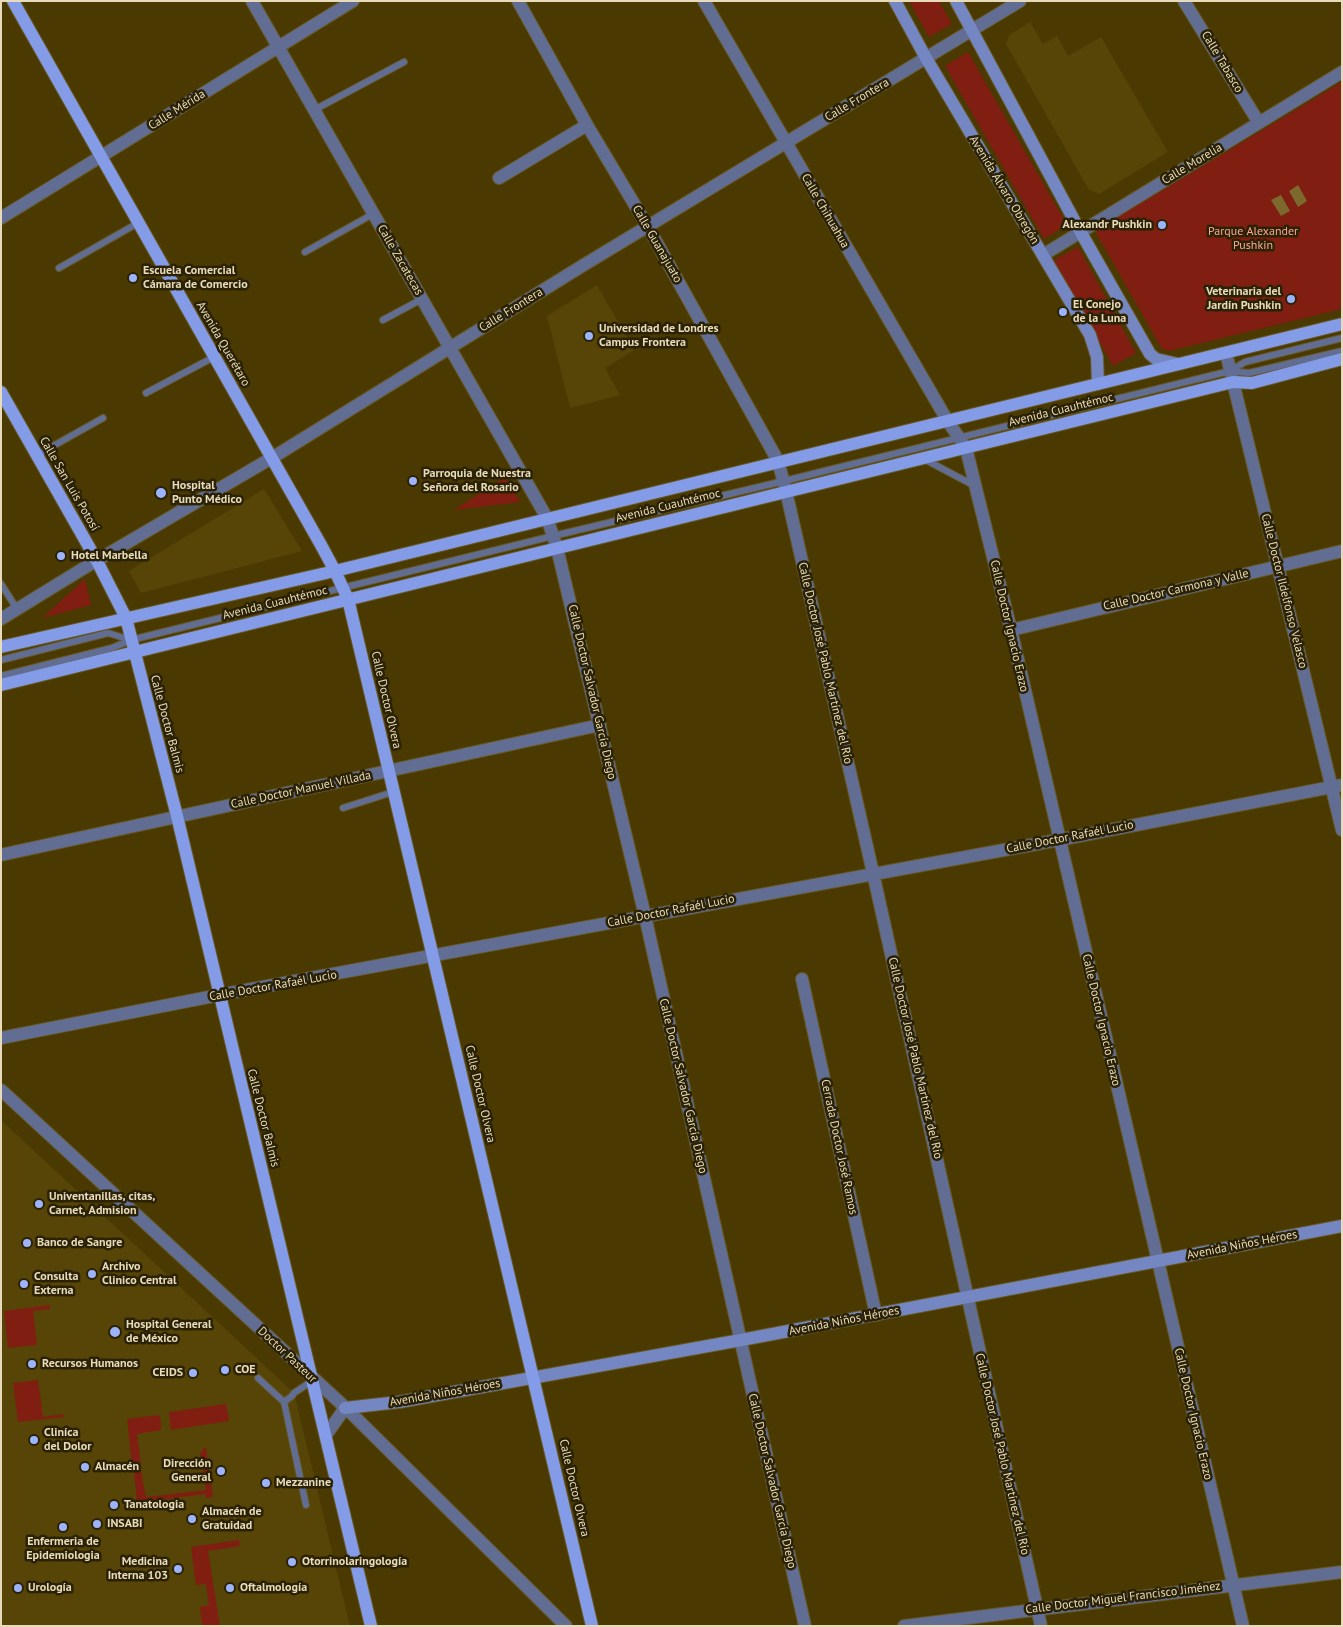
<!DOCTYPE html>
<html>
<head>
<meta charset="utf-8">
<style>
	body { margin:0 }
	#map { position:relative; width:1343px; height:1627px; overflow:hidden; background:#4a3a02; font-family:"PT Sans",sans-serif }
	canvas { display:block }
	.frame { position:absolute; inset:0; border:2px solid #e7dbbb; pointer-events:none }
</style>
</head>
<body>
<div id="map">
<canvas width="1343" height="1627"></canvas>
<div class="frame"></div>
</div>
<script>
const ctx = document.querySelector('canvas').getContext('2d');
ctx.lineJoin = 'round';
function fillPath(path, color) {
  ctx.fillStyle = color;
  ctx.fill(path, 'evenodd');
}
function toPath(rows) {
  const path = new Path2D();
  for (const r of rows) {
    path.moveTo(r[0], r[1]);
    for (let i = 2; i < r.length; i += 2) path.lineTo(r[i], r[i + 1]);
  }
  return path;
}
function trace(path, color, width, dash) {
  ctx.strokeStyle = color;
  ctx.lineWidth = width;
  ctx.lineCap = dash ? 'butt' : 'round';
  ctx.setLineDash(dash || []);
  ctx.stroke(path);
}
function write(font, color, halo, rows, align = 'center') {
  ctx.font = font + ' "PT Sans",sans-serif';
  ctx.lineWidth = 5;
  ctx.setLineDash([]);
  ctx.textBaseline = 'middle';
  ctx.strokeStyle = halo;
  ctx.fillStyle = color;
  for (const [text, x, y, turn = 0] of rows) {
    ctx.save();
    ctx.translate(x, y);
    ctx.rotate((+turn || 0) * Math.PI / 180);
    ctx.textAlign = isNaN(turn) ? turn : align;
    if (halo) ctx.strokeText(text, 0, 0);
    ctx.fillText(text, 0, 0);
    ctx.restore();
  }
}
fillPath(toPath([
	[1030,22,1043,44,1057,36,1068,56,1101,37,1168,152,1099,194,1089,190,1006,44,1009,35],
	[597,285,634,350,605,368,620,395,570,408,547,316],
	[264,489,302,551,141,593,129,571],
	[1,1120,294,1393,350,1626,1,1626]
]), '#574507');
fillPath(toPath([
	[909,1,939,1,952,24,929,37],
	[968,52,1067,225,1044,239,945,66],
	[1342,82,1342,309,1169,351,1162,349,1095,231],
	[1078,247,1136,353,1113,366,1054,260],
	[505,477,520,502,454,510],
	[85,579,91,605,42,618],
	[50,1305,50,1309,33,1311,37,1345,8,1348,4,1311],
	[38,1380,43,1417,63,1414,64,1417,18,1422,13,1383],
	[226,1404,229,1421,171,1430,169,1412],
	[160,1415,161,1430,137,1434,141,1464,132,1465,127,1419],
	[203,1448,206,1448,213,1497,206,1498,205,1494,137,1503,134,1471,141,1471,146,1497,206,1490,200,1452,203,1451],
	[239,1540,240,1546,208,1551,220,1626,202,1626,200,1607,209,1605,206,1584,196,1585,191,1547]
]), '#801e11');
fillPath(toPath([
	[1298,185,1307,201,1298,207,1289,191],
	[1281,195,1290,211,1281,216,1271,200]
]), '#7d692e');
const service = toPath([
	[314,110,404,62],
	[305,252,373,214],
	[59,268,138,223],
	[383,320,422,299],
	[1230,371,1249,373,1342,351],
	[146,393,214,357],
	[37,455,103,418],
	[924,459,975,486],
	[1,584,17,609],
	[1,660,108,633,131,640],
	[1,676,112,648,131,640,553,536,784,481,1230,371,1245,362,1342,338],
	[343,808,393,792],
	[258,1378,284,1402],
	[306,1505,284,1402,292,1396,294,1393,312,1381]
]);
const minor = toPath([
	[252,1,547,518,557,548,645,916,805,1626],
	[518,1,587,125,648,227,778,461,786,491,873,873,1041,1626],
	[704,1,947,420,966,448,1011,630,1243,1626],
	[1184,1,1259,123],
	[499,178,587,125],
	[1,218,353,1],
	[1043,255,1342,72],
	[1,619,84,568,275,456,582,266,1020,1],
	[1011,630,1342,551],
	[1,855,600,725],
	[802,979,876,1315],
	[1,1038,219,995,1058,840,1342,785],
	[904,1626,1342,1572]
]);
const tertiary = toPath([
	[1226,353,1342,830],
	[1,1090,348,1410,566,1626],
	[326,1435,345,1408]
]);
const secondary = toPath([
	[895,1,926,58,1090,335,1097,357,1098,384],
	[956,1,1080,231,1150,354,1156,359,1178,364],
	[345,1408,399,1402,741,1340,1342,1226]
]);
const primary = toPath([
	[13,1,321,545,335,571,348,599,592,1626],
	[1,392,97,561,126,618,177,816,371,1626],
	[1,647,335,571,1342,324],
	[1,685,1233,382,1252,383,1342,359]
]);
trace(service, '#665723', 8);
trace(minor, '#665723', 14);
trace(tertiary, '#665723', 14);
trace(secondary, '#665723', 14);
trace(primary, '#665723', 14);
trace(service, '#616d93', 6);
trace(minor, '#616d93', 12);
trace(tertiary, '#616d93', 12);
trace(secondary, '#7587c3', 12);
trace(primary, '#849be8', 12);
for (const [x, y, r, color] of [
	[1162,225,5,"#9db4fd"],
	[133,278,5,"#9db4fd"],
	[1291,299,5,"#9db4fd"],
	[1063,312,5,"#9db4fd"],
	[589,336,5,"#9db4fd"],
	[413,481,5,"#9db4fd"],
	[161,493,6,"#9db4fd"],
	[61,556,5,"#9db4fd"],
	[39,1204,5,"#9db4fd"],
	[27,1243,5,"#9db4fd"],
	[92,1274,5,"#9db4fd"],
	[24,1284,5,"#9db4fd"],
	[115,1332,6,"#9db4fd"],
	[32,1364,5,"#9db4fd"],
	[225,1370,5,"#9db4fd"],
	[193,1373,5,"#9db4fd"],
	[34,1440,5,"#9db4fd"],
	[85,1467,5,"#9db4fd"],
	[221,1471,5,"#9db4fd"],
	[266,1483,5,"#9db4fd"],
	[114,1505,5,"#9db4fd"],
	[192,1519,5,"#9db4fd"],
	[97,1524,5,"#9db4fd"],
	[63,1527,5,"#9db4fd"],
	[292,1562,5,"#9db4fd"],
	[178,1569,5,"#9db4fd"],
	[18,1588,5,"#9db4fd"],
	[230,1588,5,"#9db4fd"]
]) {
  const dot = new Path2D();
  dot.arc(x, y, r, 0, 2 * Math.PI);
  ctx.fillStyle = color;
  ctx.fill(dot);
  trace(dot, '#2b2206', 2);
}
write('12px', '#e7dbbb', '#2b2206', [
	["Calle Tabasco",1222,62,59],
	["Calle Frontera",857,100,-31],
	["Calle Mérida",177,110,-32],
	["Calle Morelia",1192,164,-31],
	["Avenida Álvaro Obregón",1004,190,59],
	["Calle Chihuahua",825,211,60],
	["Calle Guanajuato",657,244,60],
	["Calle Zacatecas",400,260,60],
	["Calle Frontera",511,310,-32],
	["Avenida Querétaro",223,344,60],
	["Avenida Cuauhtémoc",1061,410,-14],
	["Calle San Luis Potosí",69,484,60],
	["Avenida Cuauhtémoc",668,506,-14],
	["Calle Doctor Carmona y Valle",1176,590,-13],
	["Calle Doctor Ildelfonso Velasco",1284,591,76],
	["Avenida Cuauhtémoc",275,603,-14],
	["Calle Doctor Ignacio Erazo",1009,626,77],
	["Calle Doctor José Pablo Martínez del Río",825,663,77],
	["Calle Doctor Salvador García Diego",592,692,77],
	["Calle Doctor Olvera",386,700,77],
	["Calle Doctor Balmis",167,724,75],
	["Calle Doctor Manuel Villada",301,790,-12],
	["Calle Doctor Rafaél Lucio",1070,837,-11],
	["Calle Doctor Rafaél Lucio",671,911,-11],
	["Calle Doctor Rafaél Lucio",273,986,-10],
	["Calle Doctor Ignacio Erazo",1101,1020,77],
	["Calle Doctor José Pablo Martínez del Río",915,1058,77],
	["Calle Doctor Salvador García Diego",683,1086,77],
	["Calle Doctor Olvera",480,1094,77],
	["Calle Doctor Balmis",263,1118,76],
	["Cerrada Doctor José Ramos",839,1147,78],
	["Avenida Niños Héroes",1242,1245,-11],
	["Avenida Niños Héroes",844,1321,-11],
	["Doctor Pasteur",287,1355,43],
	["Avenida Niños Héroes",445,1393,-10],
	["Calle Doctor Ignacio Erazo",1193,1414,77],
	["Calle Doctor José Pablo Martínez del Río",1002,1454,77],
	["Calle Doctor Salvador García Diego",772,1481,77],
	["Calle Doctor Olvera",574,1488,77],
	["Calle Doctor Miguel Francisco Jiménez",1123,1598,-7]
]);
write('bold 12px', '#e7dbbb', '#2b2206', [
	["Alexandr Pushkin",1152,225,"right"],
	["Escuela Comercial",143,271],
	["Cámara de Comercio",143,285],
	["Veterinaria del",1281,292,"right"],
	["Jardín Pushkin",1281,306,"right"],
	["El Conejo",1073,305],
	["de la Luna",1073,319],
	["Universidad de Londres",599,329],
	["Campus Frontera",599,343],
	["Parroquia de Nuestra",423,474],
	["Señora del Rosario",423,488],
	["Hospital",172,486],
	["Punto Médico",172,500],
	["Hotel Marbella",71,556],
	["Univentanillas, citas,",49,1197],
	["Carnet, Admision",49,1211],
	["Banco de Sangre",37,1243],
	["Archivo",102,1267],
	["Clinico Central",102,1281],
	["Consulta",34,1277],
	["Externa",34,1291],
	["Hospital General",126,1325],
	["de México",126,1339],
	["Recursos Humanos",42,1364],
	["COE",235,1370],
	["CEIDS",183,1373,"right"],
	["Cliníca",44,1433],
	["del Dolor",44,1447],
	["Dirección",211,1464,"right"],
	["General",211,1478,"right"],
	["Almacén",95,1467],
	["Mezzanine",276,1483],
	["Tanatologia",124,1505],
	["Almacén de",202,1512],
	["Gratuidad",202,1526],
	["INSABI",107,1524],
	["Enfermeria de",63,1542,"center"],
	["Epidemiologia",63,1556,"center"],
	["Medicina",168,1562,"right"],
	["Interna 103",168,1576,"right"],
	["Otorrinolaringología",302,1562],
	["Urología",28,1588],
	["Oftalmología",240,1588]
], 'left');
write('12px', '#f8a697', '#2b2206', [
	["Parque Alexander",1253,232],
	["Pushkin",1253,246]
]);
</script>
</body>
</html>
